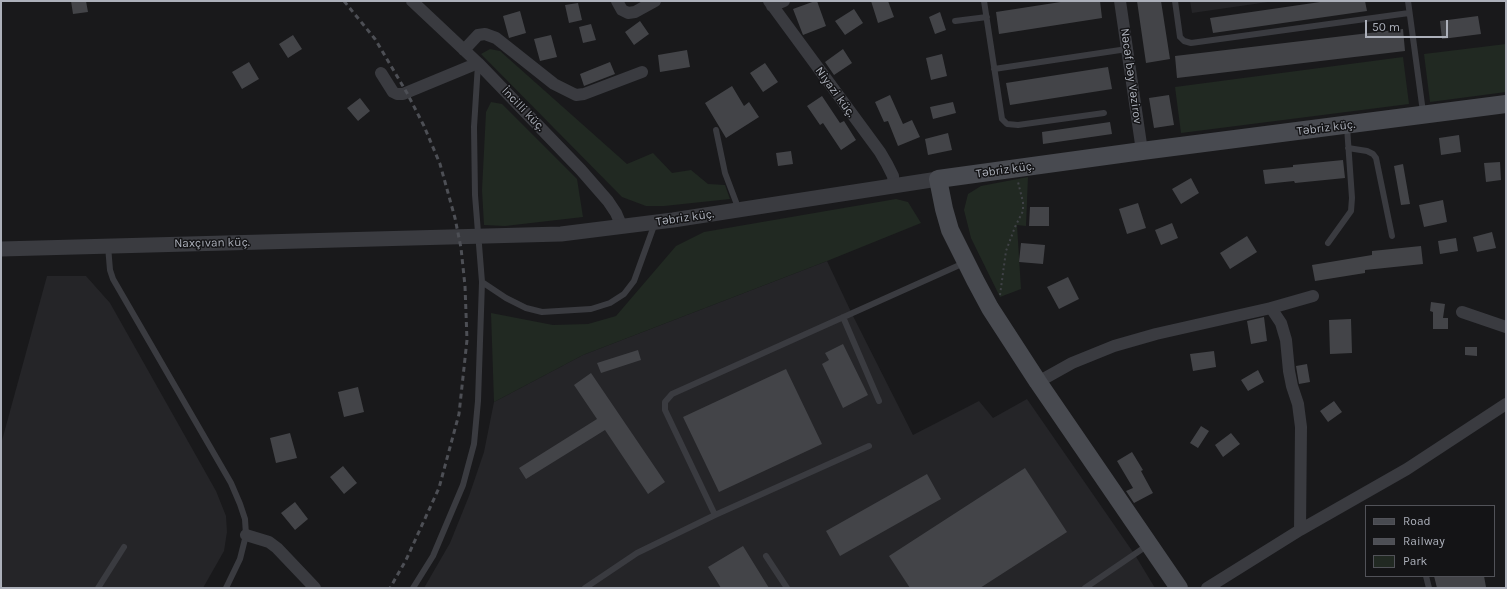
<!DOCTYPE html>
<html>
<head>
<meta charset="utf-8">
<style>
	body { margin:0 }
	#map { position:relative; width:1507px; height:589px; overflow:hidden; background:#19191b; font-family:Karla,sans-serif }
	canvas { display:block }
	.frame { position:absolute; inset:0; border:2px solid #acb0ba; pointer-events:none }
	.legend { position:absolute; left:1365px; top:505px; width:130px; height:72px; box-sizing:border-box; background:#141416; border:1px solid #515258; margin:0; padding:5px 7px; list-style:none; font-size:12px; color:#acb0ba }
	.legend li { display:flex; align-items:center; gap:8px; height:20px }
	.legend b { width:20px; border:1px solid #515258 }
	.scale { position:absolute; left:1365px; top:20px; width:83px; height:18px; box-sizing:border-box; border:2px solid #acb0ba; border-top:0; padding-left:5px; font-size:12px; line-height:14px; white-space:nowrap; color:#acb0ba; -webkit-text-stroke:3px #141416; paint-order:stroke }
</style>
</head>
<body>
<div id="map">
<canvas width="1507" height="589"></canvas>
<div class="frame"></div>
<ul class="legend">
<li><b style="height:5px;background:#484a50"></b>Road</li>
<li><b style="height:5px;background:#4d4f55"></b>Railway</li>
<li><b style="height:11px;background:#212922"></b>Park</li>
</ul>
<div class="scale">50 m</div>
</div>
<script>
const ctx = document.querySelector('canvas').getContext('2d');
ctx.lineJoin = 'round';
function fillPath(path, color) {
  ctx.fillStyle = color;
  ctx.fill(path, 'evenodd');
}
function toPath(rows) {
  const path = new Path2D();
  for (const r of rows) {
    path.moveTo(r[0], r[1]);
    for (let i = 2; i < r.length; i += 2) path.lineTo(r[i], r[i + 1]);
  }
  return path;
}
function trace(path, color, width, dash) {
  ctx.strokeStyle = color;
  ctx.lineWidth = width;
  ctx.lineCap = dash ? 'butt' : 'round';
  ctx.setLineDash(dash || []);
  ctx.stroke(path);
}
function write(font, color, halo, rows, align = 'center') {
  ctx.font = font + ' Karla,sans-serif';
  ctx.lineWidth = 3;
  ctx.setLineDash([]);
  ctx.textBaseline = 'middle';
  ctx.strokeStyle = halo;
  ctx.fillStyle = color;
  for (const [text, x, y, turn = 0] of rows) {
    ctx.save();
    ctx.translate(x, y);
    ctx.rotate((+turn || 0) * Math.PI / 180);
    ctx.textAlign = isNaN(turn) ? turn : align;
    if (halo) ctx.strokeText(text, 0, 0);
    ctx.fillText(text, 0, 0);
    ctx.restore();
  }
}
fillPath(toPath([
	[1190,1,1275,1,1192,13],
	[827,261,852,314,913,435,979,401,993,418,1027,399,1135,555,1155,588,424,588,450,543,469,496,484,452,494,402,583,355],
	[47,276,86,276,110,303,216,491,226,516,227,532,224,551,203,588,1,588,1,444]
]), '#252528');
fillPath(toPath([
	[1506,44,1506,92,1430,102,1424,54],
	[490,49,500,51,627,164,653,153,672,173,691,170,708,184,725,185,730,199,664,206,646,206,622,197,481,54],
	[1403,57,1409,104,1181,133,1175,87],
	[491,102,502,104,577,179,583,217,505,226,484,225,482,190,486,112],
	[1028,177,1026,226,1017,225,1021,289,1000,297,971,238,964,210,968,194,981,186],
	[896,199,908,202,921,223,827,261,583,355,494,402,491,313,553,325,588,324,616,316,676,246,704,232]
]), '#212922');
fillPath(toPath([
	[71,1,86,1,88,12,73,14],
	[815,1,817,1,826,26,803,35,793,9],
	[871,1,888,1,894,17,878,23],
	[1067,1,1100,1,1102,18,999,34,996,12],
	[1137,1,1161,1,1170,59,1146,63],
	[1327,1,1365,1,1367,11,1213,33,1210,18],
	[578,3,582,20,569,23,565,5],
	[854,9,863,23,845,35,835,21],
	[520,11,526,33,509,38,503,16],
	[940,12,946,30,935,34,929,17],
	[1478,16,1481,34,1442,39,1440,21],
	[640,21,649,34,634,45,625,32],
	[591,24,596,40,583,43,579,27],
	[1403,29,1405,51,1177,78,1175,56],
	[293,35,302,49,288,58,279,44],
	[551,35,557,57,540,61,534,39],
	[843,49,852,63,834,75,825,62],
	[687,50,690,67,660,72,658,55],
	[942,54,947,76,931,80,926,58],
	[249,62,259,79,242,89,232,72],
	[610,62,615,74,584,86,580,74],
	[765,63,778,82,763,92,750,73],
	[1108,67,1112,89,1010,105,1006,83],
	[732,86,744,106,749,102,759,117,726,138,705,103],
	[890,95,903,124,912,120,920,137,898,146,888,121,884,122,875,102],
	[1169,95,1174,125,1154,128,1149,98],
	[822,96,840,123,844,121,856,140,841,150,823,123,820,125,807,106],
	[360,98,370,111,358,121,347,108],
	[953,102,956,113,933,119,930,107],
	[1110,122,1112,134,1043,144,1042,132],
	[948,133,952,150,928,155,925,139],
	[1459,135,1461,152,1441,155,1439,138],
	[791,151,793,164,778,166,776,153],
	[1343,160,1345,178,1295,183,1294,181,1265,184,1263,170,1293,167,1293,165],
	[1500,162,1501,180,1486,182,1484,163],
	[1403,164,1410,204,1401,205,1394,166],
	[1191,178,1199,193,1181,204,1172,189],
	[1443,200,1447,222,1424,227,1419,205],
	[1138,203,1146,228,1127,234,1119,209],
	[1030,207,1049,207,1049,226,1029,226],
	[1172,223,1178,238,1161,245,1155,230],
	[1492,232,1496,248,1477,252,1473,237],
	[1247,236,1257,252,1230,269,1220,253],
	[1456,238,1458,251,1440,254,1438,241],
	[1021,243,1045,245,1043,264,1019,262],
	[1421,246,1423,264,1365,270,1365,273,1315,281,1312,265,1372,255,1372,251],
	[1068,277,1079,299,1059,309,1047,287],
	[1431,302,1445,304,1443,318,1448,318,1448,329,1433,329,1433,312,1430,311],
	[1264,317,1267,341,1251,344,1247,321],
	[1351,319,1352,353,1330,354,1329,320],
	[843,344,868,395,843,408,822,364,829,360,825,353],
	[1465,347,1477,347,1477,356,1465,355],
	[638,350,641,360,601,373,597,363],
	[1214,351,1216,367,1193,371,1190,354],
	[1307,364,1310,382,1299,384,1296,366],
	[786,369,822,444,719,492,683,417],
	[1258,370,1264,382,1248,391,1241,380],
	[591,373,665,482,648,494,605,430,526,479,519,468,597,419,574,385],
	[358,387,364,412,344,417,338,392],
	[1334,401,1342,412,1328,422,1320,411],
	[1201,426,1209,431,1198,448,1190,443],
	[290,433,297,458,276,463,270,438],
	[1231,433,1240,444,1223,457,1215,445],
	[1132,452,1143,470,1141,471,1153,493,1134,503,1126,491,1133,488,1117,461],
	[343,466,357,483,344,494,330,477],
	[1025,468,1067,532,980,588,910,588,889,556],
	[927,474,941,499,840,556,826,531],
	[295,502,308,519,295,530,281,513],
	[743,546,769,588,721,588,708,567],
	[1434,576,1484,576,1486,587,1479,588,1437,588]
]), '#434448');
trace(toPath([
	[1000,295,1006,251,1015,227,1023,211,1023,202,1018,182]
]), '#404247', 2, [2, 3]);
trace(toPath([
	[984,1,1002,119,1007,124,1018,125,1104,113],
	[1175,1,1180,37,1184,41,1191,43,1409,13],
	[1408,1,1423,112],
	[955,21,987,17],
	[478,64,474,127,475,195,482,282,506,298,526,308,542,312,591,309,610,303,624,294,634,281,655,223],
	[994,69,1127,49],
	[716,130,725,173,739,210],
	[1348,148,1367,151,1373,154,1376,158,1392,236],
	[1328,243,1351,211,1352,198,1347,127],
	[108,246,110,270,113,279,231,483,240,504,245,519,246,535,240,559,226,588],
	[843,317,879,401],
	[715,515,665,410,665,402,672,394,964,263],
	[766,556,787,588],
	[1426,576,1429,588],
	[98,588,124,547],
	[413,588,433,556,463,485,474,444,478,401,482,282],
	[585,588,637,553,715,515,869,446],
	[1085,588,1148,545]
]), '#3a3b40', 6);
trace(toPath([
	[412,1,478,63,581,170,608,201,616,213,622,227],
	[617,1,622,10,628,13,635,12,655,1],
	[769,1,880,152,887,164,893,176,894,186],
	[1120,1,1142,151],
	[772,6,784,1],
	[464,50,478,35,485,34,496,38,554,84,576,95,584,94,642,72],
	[381,73,393,92,397,94,403,94,478,63],
	[1271,308,1281,323,1286,340,1289,371,1292,386,1298,404,1301,427,1300,530],
	[1462,312,1506,327],
	[1038,382,1072,363,1114,346,1156,334,1271,308,1313,296],
	[246,535,269,542,277,548,315,588],
	[1207,588,1300,530,1407,469,1506,404]
]), '#3a3b40', 12);
trace(toPath([
	[1,249,561,234,673,220,938,179]
]), '#3a3b40', 15);
trace(toPath([
	[1179,588,1038,382,990,308,975,280,950,230,944,209,938,179,1142,151,1506,104]
]), '#484a50', 18);
trace(toPath([
	[344,1,375,39,407,93,424,126,440,164,455,218,461,248,465,286,467,340,459,414,439,488,406,560,390,588]
]), '#4d4f55', 3, [5, 4]);
write('12px', '#acb0ba', '#141416', [
	["Nəcəf bəy Vəzirov",1131,76,82],
	["Niyazi küç.",835,92,54],
	["İncilli küç.",523,109,46],
	["Təbriz küç.",1326,128,-7],
	["Təbriz küç.",1005,170,-8],
	["Təbriz küç.",685,218,-8],
	["Naxçıvan küç.",212,243,-1]
]);
</script>
</body>
</html>
